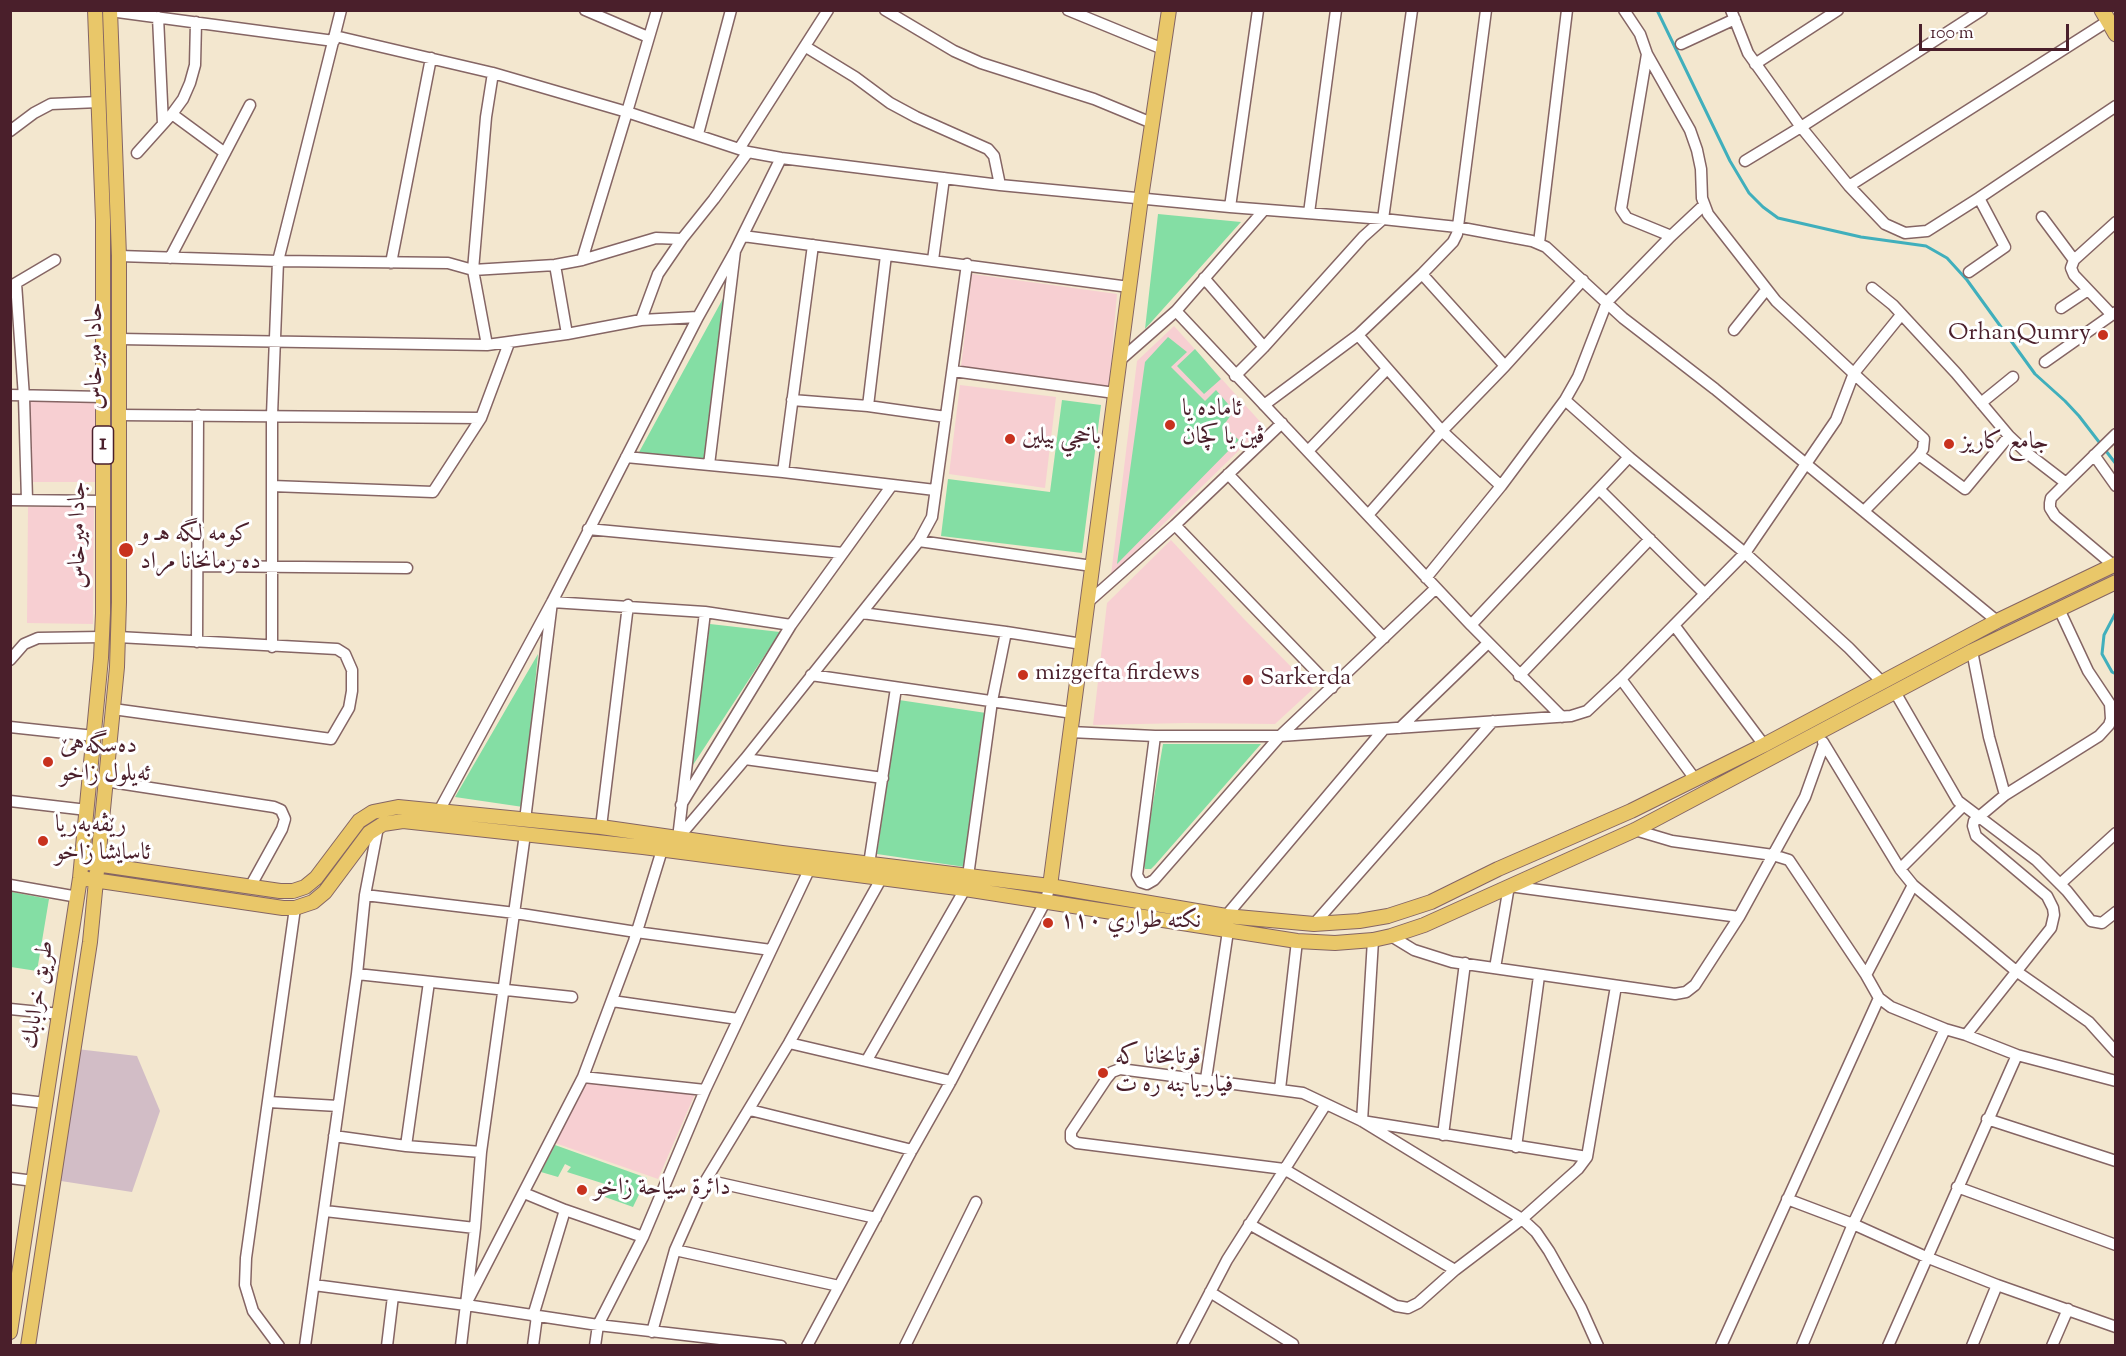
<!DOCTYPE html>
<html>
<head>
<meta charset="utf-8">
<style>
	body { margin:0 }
	#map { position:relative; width:2126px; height:1356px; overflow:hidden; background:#f3e7cf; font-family:"Sorts Mill Goudy",serif }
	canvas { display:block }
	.frame { position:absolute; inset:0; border:12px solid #4a1f2b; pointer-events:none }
	.scale { position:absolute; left:1919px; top:24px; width:150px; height:27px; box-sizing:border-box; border:3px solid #4a1f2b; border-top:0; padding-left:8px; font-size:18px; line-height:21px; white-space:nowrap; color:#4a1f2b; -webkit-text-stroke:4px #fff; paint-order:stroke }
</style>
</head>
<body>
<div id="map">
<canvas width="2126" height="1356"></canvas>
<div class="frame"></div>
<div class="scale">100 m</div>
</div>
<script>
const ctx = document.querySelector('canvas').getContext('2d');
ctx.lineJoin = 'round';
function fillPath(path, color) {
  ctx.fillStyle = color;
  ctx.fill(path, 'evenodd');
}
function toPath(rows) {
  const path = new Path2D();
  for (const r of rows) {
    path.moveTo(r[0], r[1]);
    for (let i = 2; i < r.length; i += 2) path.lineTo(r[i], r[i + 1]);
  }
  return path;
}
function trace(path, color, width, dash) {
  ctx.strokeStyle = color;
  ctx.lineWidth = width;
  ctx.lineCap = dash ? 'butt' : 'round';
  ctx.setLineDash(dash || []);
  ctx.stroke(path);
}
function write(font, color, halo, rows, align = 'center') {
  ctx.font = font + ' "Sorts Mill Goudy",Amiri,serif';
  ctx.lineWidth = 6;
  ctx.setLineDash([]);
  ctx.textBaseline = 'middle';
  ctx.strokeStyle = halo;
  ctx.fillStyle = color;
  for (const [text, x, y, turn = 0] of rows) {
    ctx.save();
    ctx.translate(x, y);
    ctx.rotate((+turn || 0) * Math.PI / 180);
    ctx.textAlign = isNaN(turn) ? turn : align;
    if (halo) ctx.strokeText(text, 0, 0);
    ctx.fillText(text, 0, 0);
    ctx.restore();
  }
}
fillPath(toPath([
	[972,274,1117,294,1109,386,961,366],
	[1174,326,1264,426,1111,575,1137,361],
	[960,385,1056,397,1045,488,949,474],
	[29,399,96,399,96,482,30,482],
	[28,507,94,507,93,624,27,623],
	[1171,540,1244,619,1313,689,1275,724,1186,723,1093,725,1107,603],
	[586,1080,695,1094,658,1179,555,1143]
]), '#f7cfd2');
fillPath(toPath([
	[68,1048,137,1056,160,1111,132,1192,48,1179]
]), '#d2bdc6');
fillPath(toPath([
	[1158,214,1241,222,1145,329],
	[726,293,704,461,638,454],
	[1168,337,1187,352,1171,367,1205,401,1216,390,1234,411,1223,426,1239,440,1117,564,1145,362],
	[1195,349,1221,379,1204,394,1177,366],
	[1062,400,1101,405,1082,553,941,536,948,479,1050,492],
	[710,624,780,632,691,768],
	[538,654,523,807,455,797],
	[899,700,986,713,965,867,877,854],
	[1163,744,1261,744,1155,865,1151,869,1145,869,1143,862],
	[12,892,49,899,37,971,11,967],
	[555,1145,647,1178,633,1207,605,1197,608,1185,567,1172,571,1167,565,1164,558,1177,541,1172]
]), '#84dea4');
trace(toPath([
	[1657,10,1730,161,1749,193,1763,207,1778,218,1861,237,1926,246,1947,258,1967,280,2035,374,2065,401,2079,416,2116,464],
	[2116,612,2104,635,2102,654,2112,672,2116,674]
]), '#40afbc', 3);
const minor = toPath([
	[585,10,648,37],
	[885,10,954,51,981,63,1094,99,1152,123],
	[1068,10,1163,49],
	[1624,10,1640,34,1647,54,1621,209,1627,218,1671,236],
	[1731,10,1748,53,1801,127,1849,186,1885,224,1905,233,1927,231,1979,198,2116,106],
	[110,11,334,41],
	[158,17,163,124],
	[335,36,493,73,627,112,657,10],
	[1681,44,1735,19],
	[806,47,855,77,890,103,916,117,988,149,994,156,1000,185],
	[1647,54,1690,130,1697,150,1701,169,1702,198,1708,214,1776,301,1924,439,1923,449,1919,455,1864,511],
	[1755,64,1838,10],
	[172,114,225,153],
	[10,131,34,113,51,104,99,102],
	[698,134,731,10],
	[739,149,828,10],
	[137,153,172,114,183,99,190,83,195,65,196,22],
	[1745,161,1801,127,1982,10],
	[1849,186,2108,21],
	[1230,207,1258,10],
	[1309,213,1336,10],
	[2042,217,2074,260],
	[743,236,1129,287],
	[682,239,714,199,748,152],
	[1539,243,1567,10],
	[119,256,278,261,448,263,473,270,555,265,582,260,656,238,682,239,658,274,641,320],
	[170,258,250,105],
	[582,260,627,112,748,152,781,158,1000,185,1230,207,1383,219,1457,227,1532,241,1546,247,1623,318,1715,389,1997,621],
	[933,260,944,178],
	[391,263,431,58],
	[967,264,932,517,919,541,1092,566],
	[555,265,567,334],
	[1969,272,2005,247,1979,198],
	[1422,274,1505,366],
	[1204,278,1264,347],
	[16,283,24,397,27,500],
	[11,286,55,260],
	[1872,288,1893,305,1956,373,2009,436,2027,453,2066,483],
	[2061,308,2088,290],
	[1176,311,1471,625,1562,717],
	[2112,315,2074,275,2071,268,2074,260,2116,222],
	[1734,330,1766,290],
	[1358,335,1442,431,1501,486],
	[119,339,487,345,567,334,641,320,698,317],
	[487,345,473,270,486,117,493,73],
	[1119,361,1176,311,1264,210],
	[2045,362,2116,312],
	[953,371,1115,393],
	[1235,376,1264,347,1363,237,1383,219,1412,10],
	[10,395,103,397],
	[792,400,868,406,946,417],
	[1565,400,1629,457,1745,553,1849,648,1881,681],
	[1981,403,2013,377],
	[1264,405,1358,335,1422,274,1453,242,1457,234,1486,10],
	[868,406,886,255],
	[119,415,481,418],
	[1308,451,1387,369],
	[1919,455,1965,489,2009,436],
	[2094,455,2116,486],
	[626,457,783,472,935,490],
	[709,465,735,251,781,158],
	[783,472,813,245],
	[1228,474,1384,638],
	[272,486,433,492,481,418,509,343],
	[1599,489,1705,594],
	[10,500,103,501],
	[1368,515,1442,431,1505,366,1583,280],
	[1175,525,1332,688],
	[588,529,843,553,892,485],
	[2113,565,2055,516,2050,508,2050,503,2051,498,2066,483,2116,434],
	[196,566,407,568],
	[1426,578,1501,486,1565,400,1578,377,1607,302,1671,236,1703,206],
	[1087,603,1175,525,1282,423],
	[862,613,1006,632,1082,644],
	[1471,625,1629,457],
	[1674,625,1764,745],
	[197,642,198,415],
	[272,647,272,415,278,261,341,10],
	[1972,651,1989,737,2005,795],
	[10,660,24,644,38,638,102,637],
	[811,675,1073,713],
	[1519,676,1650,539],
	[1621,679,1695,779],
	[1895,692,1958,801,2036,860,2067,891,2091,921,2102,923,2116,912],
	[113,709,331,739,349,708,352,691,352,670,345,654,337,649,118,637],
	[10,727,94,736],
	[1400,728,1488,643],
	[1070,732,1155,736,1280,736,1571,716,1587,711,1621,679,1745,553,1836,420,1854,373,1901,315],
	[1155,736,1137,875,1141,882,1147,884,1154,880,1280,736,1436,588],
	[1823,742,1900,869,1913,885,2016,971,2089,1022,2116,1052],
	[745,759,883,778],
	[105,781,274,807,281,810,285,819,282,829,250,887],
	[10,801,87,810],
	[681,805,791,625,843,553],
	[439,811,552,602,698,317,735,251],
	[525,820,552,602,705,612,791,625],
	[601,827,628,605],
	[1635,830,1672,841,1773,855,1789,860,1866,975,1879,998,1891,1007,1945,1029,1966,1035,2017,1055,2116,1081],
	[678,838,745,759,919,541],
	[678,838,705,612],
	[869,864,896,688],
	[1900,869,1963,806],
	[968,876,992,701,1006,632],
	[2060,884,2116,833],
	[10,885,78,897],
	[365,895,515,913,636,932,771,950],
	[1226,916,1384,729],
	[1314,924,1493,721],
	[1391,936,1414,950,1452,962,1675,994,1686,992,1695,985,1739,917,1773,855,1805,797,1824,744],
	[1373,940,1362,1121,1587,1157],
	[1495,968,1509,886,1739,917],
	[357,974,572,997],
	[1866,975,1913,885],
	[612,1001,738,1019],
	[10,1009,60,1014],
	[1966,1035,2051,928,2054,915,2053,908,2047,896,1976,836,1973,826,1974,821,2005,795,2099,736,2109,725,2111,719,2110,704,2088,671,2059,609],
	[789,1043,951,1081],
	[867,1060,965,889],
	[583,1077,705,1090],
	[1206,1079,1228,931],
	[1280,1089,1297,941],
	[10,1099,46,1103],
	[269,1102,338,1106],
	[750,1110,912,1150],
	[1987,1119,2116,1161],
	[1443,1135,1465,963],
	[334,1136,406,1146,481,1152],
	[406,1146,429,982],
	[1516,1147,1539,976],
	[10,1178,34,1181],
	[706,1180,876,1218],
	[1957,1187,2116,1245],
	[524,1193,565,1210,643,1237],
	[1787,1199,1853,1224,1926,1257,1997,1285,2116,1327],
	[325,1211,475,1228],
	[1249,1224,1396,1306,1408,1308,1418,1303,1455,1270,1522,1219,1578,1169,1587,1157,1616,986],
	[675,1250,839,1286],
	[1455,1270,1284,1169,1077,1143,1071,1139,1071,1132,1107,1078,1112,1072,1120,1069,1303,1093,1362,1121,1522,1219,1536,1232,1549,1251,1581,1308,1598,1346],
	[314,1285,466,1305,598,1325,781,1346],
	[1210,1292,1293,1344],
	[469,1298,583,1077,634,941,662,850],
	[533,1316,565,1210],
	[652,1332,675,1250,706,1180,789,1043,881,879],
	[279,1346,253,1311,245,1285,246,1258,295,908],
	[305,1346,357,974,365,895,378,827],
	[387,1346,393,1296],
	[461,1346,475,1228,481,1152,525,834],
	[533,1346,537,1316],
	[595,1346,598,1325,643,1237,705,1090,809,870],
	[807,1346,912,1150,951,1081,1045,902,1050,886],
	[905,1346,976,1202],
	[1182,1346,1227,1260,1326,1104],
	[1721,1346,1879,998],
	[1802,1346,1853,1224,1945,1029],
	[1888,1346,2017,1055],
	[1972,1346,1997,1285],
	[2052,1346,2068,1309]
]);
const major = toPath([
	[82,862,280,891,293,891,305,887,316,878,359,821,373,812,398,807,601,827,782,853,1050,886,1226,916,1314,924,1359,921,1388,916,1431,902,1498,869,1631,811,1764,745,1997,621,2116,564],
	[80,878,283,908,295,908,313,902,325,892,369,833,383,824,403,821,643,847,965,889,1297,941,1335,943,1373,940,1391,936,1424,925,1635,830,1972,651,2116,582],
	[1050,886,1141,198,1169,10],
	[10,1332,80,878,101,658,103,613,103,220,95,10],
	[28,1346,90,942,117,667,119,602,119,256,110,10]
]);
const highway = toPath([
	[2102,10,2116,34]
]);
trace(minor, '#856564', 13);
trace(major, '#856564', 16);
trace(highway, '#856564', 17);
trace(minor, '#fff', 10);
trace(major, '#e9c769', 14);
trace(highway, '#e9c769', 15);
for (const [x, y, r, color] of [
	[2103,335,6,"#c8321e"],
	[1170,425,6,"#c8321e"],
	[1010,439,6,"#c8321e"],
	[1949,444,6,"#c8321e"],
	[126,550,8,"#c8321e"],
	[1023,675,6,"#c8321e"],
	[1248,680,6,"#c8321e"],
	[48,762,6,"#c8321e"],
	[43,841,6,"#c8321e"],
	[1048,923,6,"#c8321e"],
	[1103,1073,6,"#c8321e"],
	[582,1190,6,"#c8321e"]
]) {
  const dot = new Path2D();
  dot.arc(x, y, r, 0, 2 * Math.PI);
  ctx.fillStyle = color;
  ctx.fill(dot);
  trace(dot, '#fff', 2);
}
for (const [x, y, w] of [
	[103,445,21]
]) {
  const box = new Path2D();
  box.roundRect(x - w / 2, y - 19, w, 38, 4.5);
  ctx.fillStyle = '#fff';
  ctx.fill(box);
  trace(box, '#4a1f2b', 1.5);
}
write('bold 22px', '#4a1f2b', null, [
	["1",103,445]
]);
write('24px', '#4a1f2b', '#fff', [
	["OrhanQumry",2091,335,"right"],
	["ئاماده یا",1182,411],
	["ڤین یا کچان",1182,439],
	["باخجي بيلين",1022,439],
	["جامع كاريز",1961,444],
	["كومه لگه هـ و",140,536],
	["ده رمانخانا مراد",140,564],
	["mizgefta firdews",1035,675],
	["Sarkerda",1260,680],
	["ده‌سگه‌هێ",60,748],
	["ئه‌يلول زاخو",60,776],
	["رێڤه‌به‌ريا",55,827],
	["ئاسايشا زاخو",55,855],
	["نكته طواري ١١٠",1060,923],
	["قوتابخانا كه",1115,1059],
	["فيار يا بنه ره ت",1115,1087],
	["دائرة سياحة زاخو",594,1190]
], 'left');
write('24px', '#4a1f2b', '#fff', [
	["حادا ميرخاس",97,356,-90],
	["جادا ميرخاس",80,535,-90],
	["طريق خرابابك",40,995,-81]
]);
</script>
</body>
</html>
